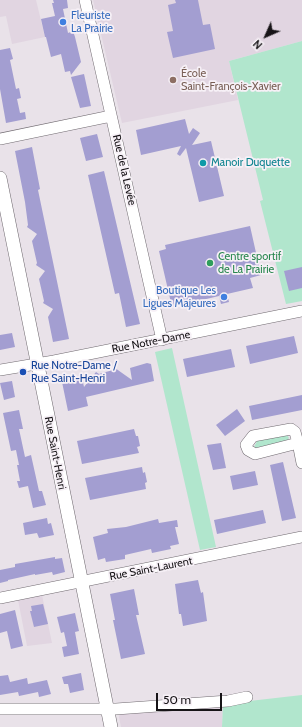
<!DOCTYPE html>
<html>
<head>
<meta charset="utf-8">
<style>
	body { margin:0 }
	#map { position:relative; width:302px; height:727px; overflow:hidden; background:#e9e2e9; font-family:Cabin,sans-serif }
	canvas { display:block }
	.north { position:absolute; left:246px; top:16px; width:40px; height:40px; -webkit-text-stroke:3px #f6f0f6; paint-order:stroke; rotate:225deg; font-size:11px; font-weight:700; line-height:16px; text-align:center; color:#171417 }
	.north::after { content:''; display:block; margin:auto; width:14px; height:18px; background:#171417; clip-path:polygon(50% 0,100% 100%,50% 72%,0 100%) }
	.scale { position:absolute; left:156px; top:693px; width:66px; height:18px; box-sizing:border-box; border:2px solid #171417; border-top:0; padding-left:5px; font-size:12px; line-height:14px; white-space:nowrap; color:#171417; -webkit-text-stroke:3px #f6f0f6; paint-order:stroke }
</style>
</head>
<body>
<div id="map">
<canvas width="302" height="727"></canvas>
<div class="north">N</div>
<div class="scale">50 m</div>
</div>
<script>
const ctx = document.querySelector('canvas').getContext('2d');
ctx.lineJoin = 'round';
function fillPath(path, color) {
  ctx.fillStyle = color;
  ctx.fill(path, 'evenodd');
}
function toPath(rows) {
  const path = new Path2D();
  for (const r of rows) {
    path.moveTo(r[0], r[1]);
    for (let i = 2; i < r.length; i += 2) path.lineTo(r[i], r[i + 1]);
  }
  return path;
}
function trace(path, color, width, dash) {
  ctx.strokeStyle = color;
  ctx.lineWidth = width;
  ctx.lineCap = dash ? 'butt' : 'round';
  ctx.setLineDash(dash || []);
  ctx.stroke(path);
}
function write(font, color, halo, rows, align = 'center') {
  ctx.font = font + ' Cabin,sans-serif';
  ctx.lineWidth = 3.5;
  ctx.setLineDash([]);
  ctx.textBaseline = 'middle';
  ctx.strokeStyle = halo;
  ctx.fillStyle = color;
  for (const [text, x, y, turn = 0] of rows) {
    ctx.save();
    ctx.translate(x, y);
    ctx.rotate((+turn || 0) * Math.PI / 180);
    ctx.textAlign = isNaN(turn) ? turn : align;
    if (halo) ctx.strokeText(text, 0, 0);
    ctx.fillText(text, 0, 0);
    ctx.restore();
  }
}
fillPath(toPath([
	[0,0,36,0,45,37,12,44,6,16,0,17],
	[93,0,302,0,302,41,229,61,238,100,122,123],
	[42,595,52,643,27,646,18,600],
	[223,704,222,727,121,727,119,717,120,714]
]), '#e1d5e1');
fillPath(toPath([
	[302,41,302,301,286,304,260,201,263,200,229,61],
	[172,348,216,547,200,550,155,352],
	[287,435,289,438,287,441,256,448,254,447,257,441,262,439],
	[302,695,302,727,222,727,223,704]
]), '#b1e6cd');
fillPath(toPath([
	[53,0,67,0,68,8,63,9,68,33,73,31,75,37,81,62,71,75,70,71,65,72,61,54,51,57,46,37,45,37,41,19,55,16,52,3,54,3],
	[175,0,198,0,203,25,210,24,215,49,173,58,167,32,173,31,168,5,176,3],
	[10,48,13,59,10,60,16,89,19,88,21,98,17,99,20,113,25,112,26,119,6,123,0,89,0,50],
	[84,74,91,106,80,108,71,77],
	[185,119,189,134,193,128,200,133,192,145,211,141,224,196,199,202,186,148,180,156,177,154,181,146,141,155,136,130],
	[97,134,103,157,86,161,80,138],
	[32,147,40,189,38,190,69,339,53,342,48,317,53,309,43,303,44,301,39,279,45,271,36,265,37,263,32,241,37,234,27,227,28,225,25,202,15,151],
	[104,171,140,324,126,327,119,293,115,294,88,175],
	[250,226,261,275,250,278,253,288,227,294,229,302,221,304,219,296,172,307,159,251,166,249,165,245],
	[302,267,302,288,289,291,284,271],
	[12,333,15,347,0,350,0,335],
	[294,336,298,353,250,364,246,346],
	[231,349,235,367,187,377,183,359],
	[147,363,151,364,154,381,86,397,88,406,68,411,62,382,82,378,84,387,96,372,99,374,113,370,115,368,132,380,130,368],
	[12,381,15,397,4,400,0,383],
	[302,395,302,410,252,420,249,406],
	[237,409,245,421,225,436,216,425],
	[19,410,23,429,19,429,25,457,31,455,39,491,42,491,46,505,33,508,28,486,19,488,17,481,20,481,17,465,19,465,16,450,11,451,3,413],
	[134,429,136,436,138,436,140,446,137,447,139,453,82,464,77,441],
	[221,443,226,468,213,470,207,445],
	[283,462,296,518,282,521,270,465],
	[142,467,143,473,145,472,147,482,145,483,146,489,90,500,85,478],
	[255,471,258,485,233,490,230,476],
	[263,510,266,523,217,534,214,520],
	[47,518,48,524,51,523,54,535,39,538,37,533,25,535,23,523],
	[158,519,159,523,177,520,178,527,175,527,179,544,170,546,171,549,152,553,151,549,125,555,125,559,106,562,105,558,98,560,93,537,108,533,107,529,126,527],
	[55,557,55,559,62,558,65,572,53,575,52,572,35,575,35,574,8,580,8,581,0,583,0,570,15,567,15,564],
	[198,580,201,593,203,592,207,621,183,626,181,614,179,614,175,584],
	[134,589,139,615,136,615,145,654,121,659,113,620,115,620,110,594],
	[43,604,48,624,34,627,30,611,32,611,31,606],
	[15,610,23,646,11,649,7,631,0,633,0,614],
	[75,613,79,631,75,632,79,654,64,657,62,647,67,646,64,632,61,633,57,617],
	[81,673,84,690,70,693,68,684,64,684,62,677],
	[8,675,10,682,27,678,28,684,47,680,51,694,39,697,38,692,19,696,18,692,0,695,0,676]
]), '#a39ed1');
const minor = toPath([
	[85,0,162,340],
	[0,139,111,116],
	[0,370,54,361,302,311],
	[298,443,255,454,248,450,246,445,253,436,291,429,295,432,298,443,302,463],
	[0,598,302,537],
	[0,709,116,709,228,701,247,697]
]);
const tertiary = toPath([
	[0,178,111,727]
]);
trace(minor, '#706a70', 12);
trace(tertiary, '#706a70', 14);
trace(minor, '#fff', 11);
trace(tertiary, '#fff', 13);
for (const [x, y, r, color] of [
	[63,22,4,"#3f7fe0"],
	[173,80,4,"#8d6e63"],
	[203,163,4,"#0f9aa8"],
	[210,263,4,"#2e9e5b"],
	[224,297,4,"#3f7fe0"],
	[23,372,4,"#1a4fb4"]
]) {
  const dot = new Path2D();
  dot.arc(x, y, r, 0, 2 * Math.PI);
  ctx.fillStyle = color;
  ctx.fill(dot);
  trace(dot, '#f6f0f6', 1.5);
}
write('11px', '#366cbe', '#f6f0f6', [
	["Fleuriste",71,16],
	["La Prairie",71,29],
	["Boutique Les",216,291,"right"],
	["Ligues Majeures",216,304,"right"]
], 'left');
write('11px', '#785e54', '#f6f0f6', [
	["École",181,74],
	["Saint-François-Xavier",181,87]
], 'left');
write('11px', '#0d838f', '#f6f0f6', [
	["Manoir Duquette",211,163]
], 'left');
write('11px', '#171417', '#f6f0f6', [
	["Rue de la Levée",124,170,77],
	["Rue Notre-Dame",151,342,-11],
	["Rue Saint-Henri",55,453,79],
	["Rue Saint-Laurent",151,569,-11]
]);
write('11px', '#27864d', '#f6f0f6', [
	["Centre sportif",218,257],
	["de La Prairie",218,270]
], 'left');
write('11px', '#164399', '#f6f0f6', [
	["Rue Notre-Dame /",31,366],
	["Rue Saint-Henri",31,379]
], 'left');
</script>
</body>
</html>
